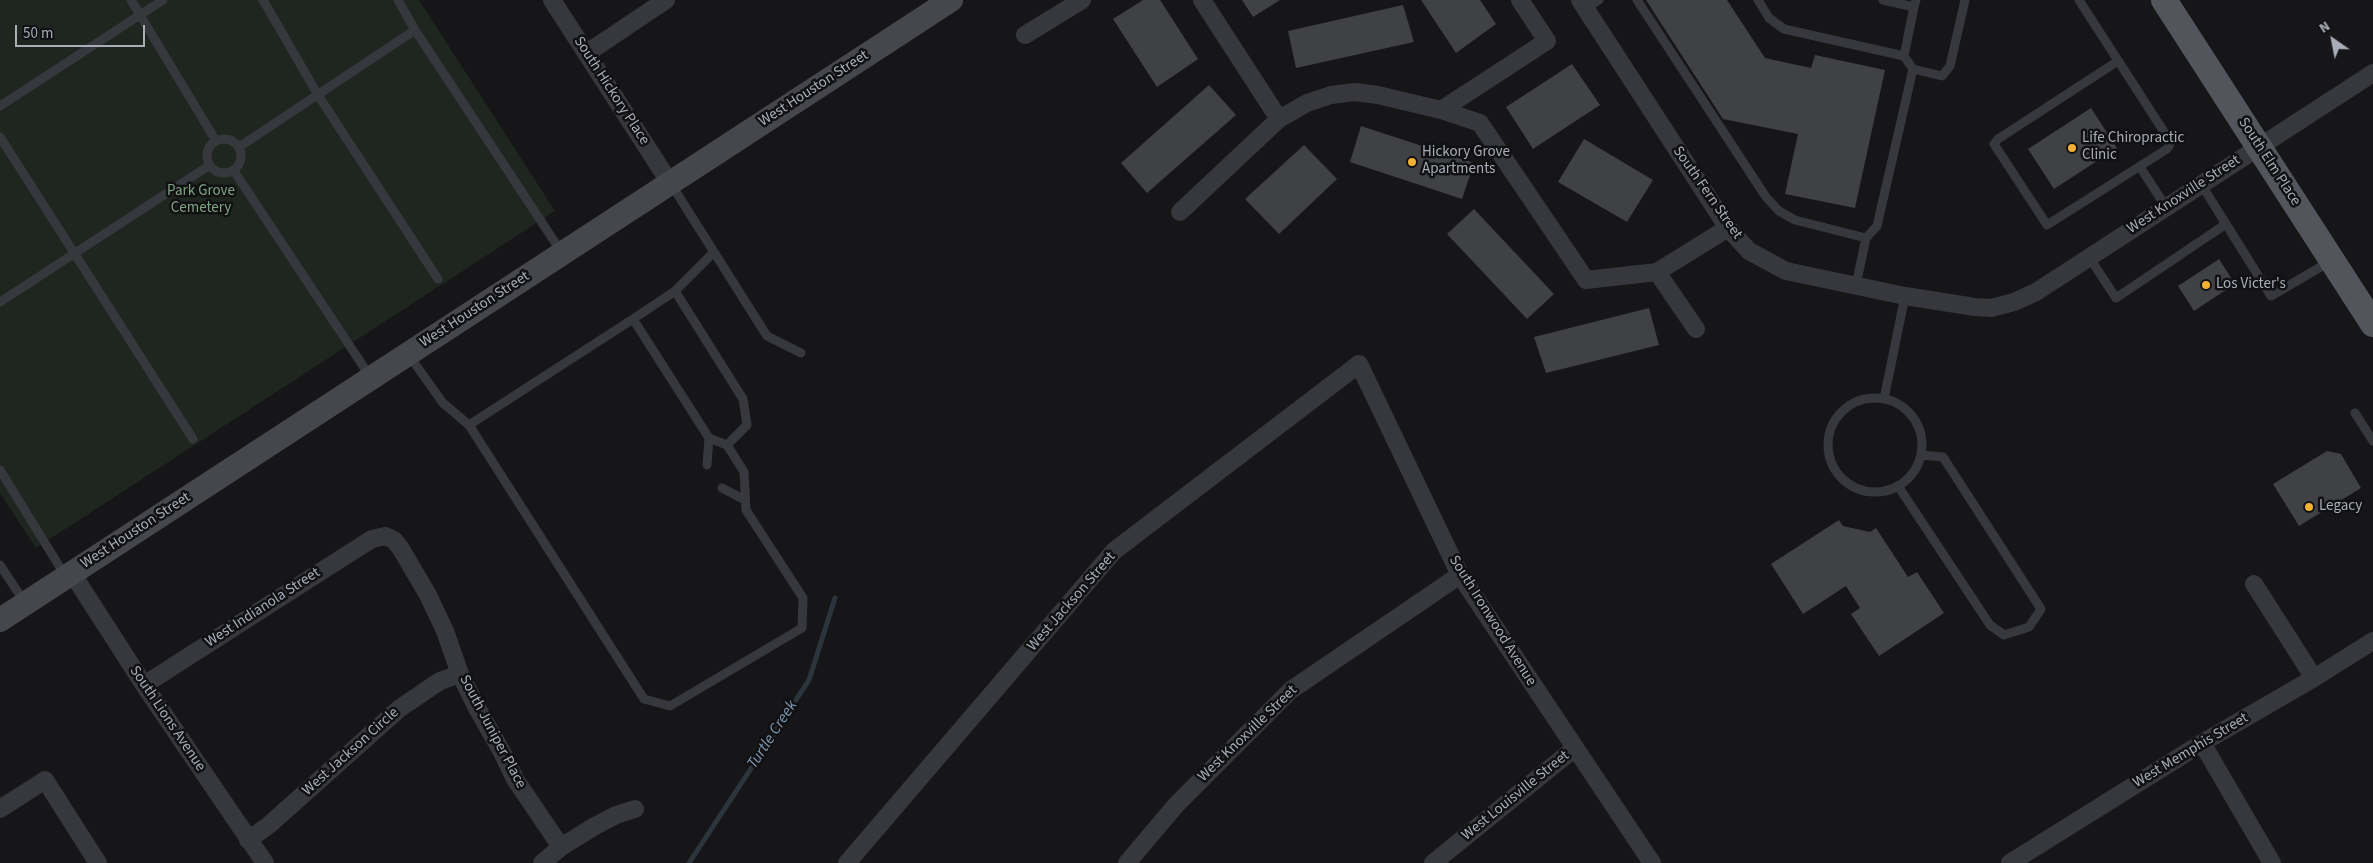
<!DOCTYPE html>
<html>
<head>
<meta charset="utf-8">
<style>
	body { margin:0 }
	#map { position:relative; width:2373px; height:863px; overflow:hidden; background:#161618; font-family:"Source Sans 3",sans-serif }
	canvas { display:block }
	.north { position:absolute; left:2308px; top:15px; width:50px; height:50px; -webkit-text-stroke:4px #111113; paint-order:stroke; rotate:327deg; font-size:14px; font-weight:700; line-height:20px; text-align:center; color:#a8adb8 }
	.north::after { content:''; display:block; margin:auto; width:18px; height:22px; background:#a8adb8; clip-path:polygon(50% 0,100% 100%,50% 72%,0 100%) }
	.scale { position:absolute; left:15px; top:25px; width:130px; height:22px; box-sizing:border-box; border:2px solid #a8adb8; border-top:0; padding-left:6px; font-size:15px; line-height:18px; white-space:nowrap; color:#a8adb8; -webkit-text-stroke:4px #111113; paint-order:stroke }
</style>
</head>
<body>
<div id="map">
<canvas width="2373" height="863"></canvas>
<div class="north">N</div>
<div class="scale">50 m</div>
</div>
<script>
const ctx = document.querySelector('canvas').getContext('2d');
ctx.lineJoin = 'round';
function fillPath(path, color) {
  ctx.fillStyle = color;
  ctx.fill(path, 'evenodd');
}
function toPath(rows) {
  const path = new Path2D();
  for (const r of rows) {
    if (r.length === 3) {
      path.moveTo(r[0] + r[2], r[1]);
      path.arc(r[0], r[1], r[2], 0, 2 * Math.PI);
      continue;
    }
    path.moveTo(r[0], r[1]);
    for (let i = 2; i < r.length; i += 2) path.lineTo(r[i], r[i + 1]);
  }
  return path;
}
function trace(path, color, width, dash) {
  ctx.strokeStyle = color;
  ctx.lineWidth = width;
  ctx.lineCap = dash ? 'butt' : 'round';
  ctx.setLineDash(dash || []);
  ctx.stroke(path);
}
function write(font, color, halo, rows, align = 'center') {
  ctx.font = font + ' "Source Sans 3",sans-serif';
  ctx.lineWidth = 5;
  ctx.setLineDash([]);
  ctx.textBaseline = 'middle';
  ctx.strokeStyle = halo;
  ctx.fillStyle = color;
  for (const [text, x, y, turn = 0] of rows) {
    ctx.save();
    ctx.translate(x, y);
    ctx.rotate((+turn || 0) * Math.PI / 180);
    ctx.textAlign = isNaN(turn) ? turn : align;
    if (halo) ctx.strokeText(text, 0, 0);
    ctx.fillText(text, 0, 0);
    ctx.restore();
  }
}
fillPath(toPath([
	[0,0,419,0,555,211,36,548,0,493]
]), '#1e261f');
trace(toPath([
	[689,863,809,680,835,598]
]), '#2c353c', 5);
fillPath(toPath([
	[1143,0,1160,0,1198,59,1157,87,1113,19],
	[1242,0,1280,0,1253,17],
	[1421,0,1480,0,1496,24,1456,53],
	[1646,0,1727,0,1765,58,1811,68,1815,55,1885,70,1855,208,1785,194,1798,134,1723,119],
	[1403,5,1414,42,1296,68,1288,31],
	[1572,64,1600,105,1533,149,1506,107],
	[1209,85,1236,115,1147,193,1121,163],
	[2091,108,2117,148,2054,189,2028,149],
	[1361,126,1474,163,1462,199,1350,162],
	[1584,139,1653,180,1627,222,1558,182],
	[1304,145,1337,179,1279,234,1245,199],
	[1474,209,1554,294,1527,319,1447,234],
	[2219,259,2235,284,2194,311,2178,286],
	[1649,308,1659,345,1546,373,1534,337],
	[2327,451,2341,454,2361,488,2299,526,2273,484],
	[1839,520,1843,526,1870,532,1876,528,1908,577,1917,572,1944,613,1879,656,1851,614,1860,608,1846,586,1803,614,1771,564]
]), '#404145');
trace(toPath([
	[131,0,216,141],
	[263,0,318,95,438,279],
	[398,0,415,30,562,253],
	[1637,0,1766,197,1779,211,1795,220,1866,238,1856,285],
	[1758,0,1769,18,1784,29,1904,56,1913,69,1877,226,1866,238],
	[1883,0,1914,7,1916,0],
	[2079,0,2168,138,2170,144,2167,149,2047,225,1994,144,1998,139,2118,61],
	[1585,9,1599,0],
	[1904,56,1914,7],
	[1913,69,1942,76,1950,66,1965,0],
	[0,106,163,0],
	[0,137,193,439],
	[224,156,17],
	[239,147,415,30],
	[2140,167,2166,207],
	[234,171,371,378],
	[671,184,767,336,801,353],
	[2226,224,2271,296,2329,262],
	[2089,257,2116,298,2226,224,2201,184],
	[675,291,633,319,709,438,727,445,747,425,743,399,675,291,714,252],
	[0,302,210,165],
	[408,354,443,403,469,425,644,699,670,706,802,628,803,598,746,510,744,472,727,445],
	[1875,445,47],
	[1884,399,1905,296],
	[2355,413,2373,441],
	[469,425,633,319],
	[707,465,709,438],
	[0,470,66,577],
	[1898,486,1990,625,2004,635,2029,627,2041,609,1943,457,1921,455],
	[722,488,745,500],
	[0,565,25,603]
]), '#37383d', 9);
trace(toPath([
	[552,0,670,183],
	[1580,0,1728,228,1749,251,1786,271,1905,296,1975,307,1991,308,2014,302,2036,292,2373,73],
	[1025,35,1082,0],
	[587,53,666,0],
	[1441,110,1547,41,1520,0],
	[1279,119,1307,103,1331,95,1355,92,1378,95,1441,110,1480,123,1586,280,1657,272,1728,228],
	[1180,212,1279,119,1202,0],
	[1657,272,1696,329],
	[72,573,144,685,265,863],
	[2254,584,2314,678],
	[144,685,356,549,372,539,385,536,394,540,401,549,428,595,445,631,460,674,477,708,502,752,515,779,561,847],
	[2202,743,2272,863],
	[0,809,45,780,98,863],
	[248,840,269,825,400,708,440,681,460,674],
	[542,863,561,847,595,826,616,815,635,809],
	[847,863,1114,551,1359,364,1460,575,1652,863],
	[1127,863,1176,805,1291,690,1460,575],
	[1433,863,1575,748],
	[2010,863,2202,743,2314,678,2373,641]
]), '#37383d', 18);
trace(toPath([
	[0,620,951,0]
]), '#45474d', 24);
trace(toPath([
	[2164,0,2373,324]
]), '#53555c', 26);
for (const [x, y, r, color] of [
	[2072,148,5,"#f2b134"],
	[1412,162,5,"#f2b134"],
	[2206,285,5,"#f2b134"],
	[2309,507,5,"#f2b134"]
]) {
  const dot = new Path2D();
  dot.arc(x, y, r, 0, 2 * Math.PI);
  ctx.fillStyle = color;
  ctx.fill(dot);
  trace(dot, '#111113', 2);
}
write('15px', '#a8adb8', '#111113', [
	["West Houston Street",814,89,-33],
	["South Hickory Place",611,91,57],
	["South Elm Place",2269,162,57],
	["South Fern Street",1707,193,55],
	["West Knoxville Street",2184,195,-33],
	["West Houston Street",475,310,-33],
	["West Houston Street",136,531,-33],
	["West Jackson Street",1072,602,-49],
	["West Indianola Street",263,608,-33],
	["South Ironwood Avenue",1492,621,58],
	["South Lions Avenue",167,719,56],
	["South Juniper Place",492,732,62],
	["West Knoxville Street",1248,734,-44],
	["West Memphis Street",2191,751,-31],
	["West Jackson Circle",351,752,-42],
	["West Louisville Street",1516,796,-39]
]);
write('15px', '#a8adb8', '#111113', [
	["Life Chiropractic",2082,139],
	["Clinic",2082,156],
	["Hickory Grove",1422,153],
	["Apartments",1422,170],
	["Los Victer's",2216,285],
	["Legacy",2319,507]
], 'left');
write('15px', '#7fa381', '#111113', [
	["Park Grove",201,192],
	["Cemetery",201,209]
]);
write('italic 16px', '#7f9bb3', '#111113', [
	["Turtle Creek",773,735,-57]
]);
</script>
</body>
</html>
